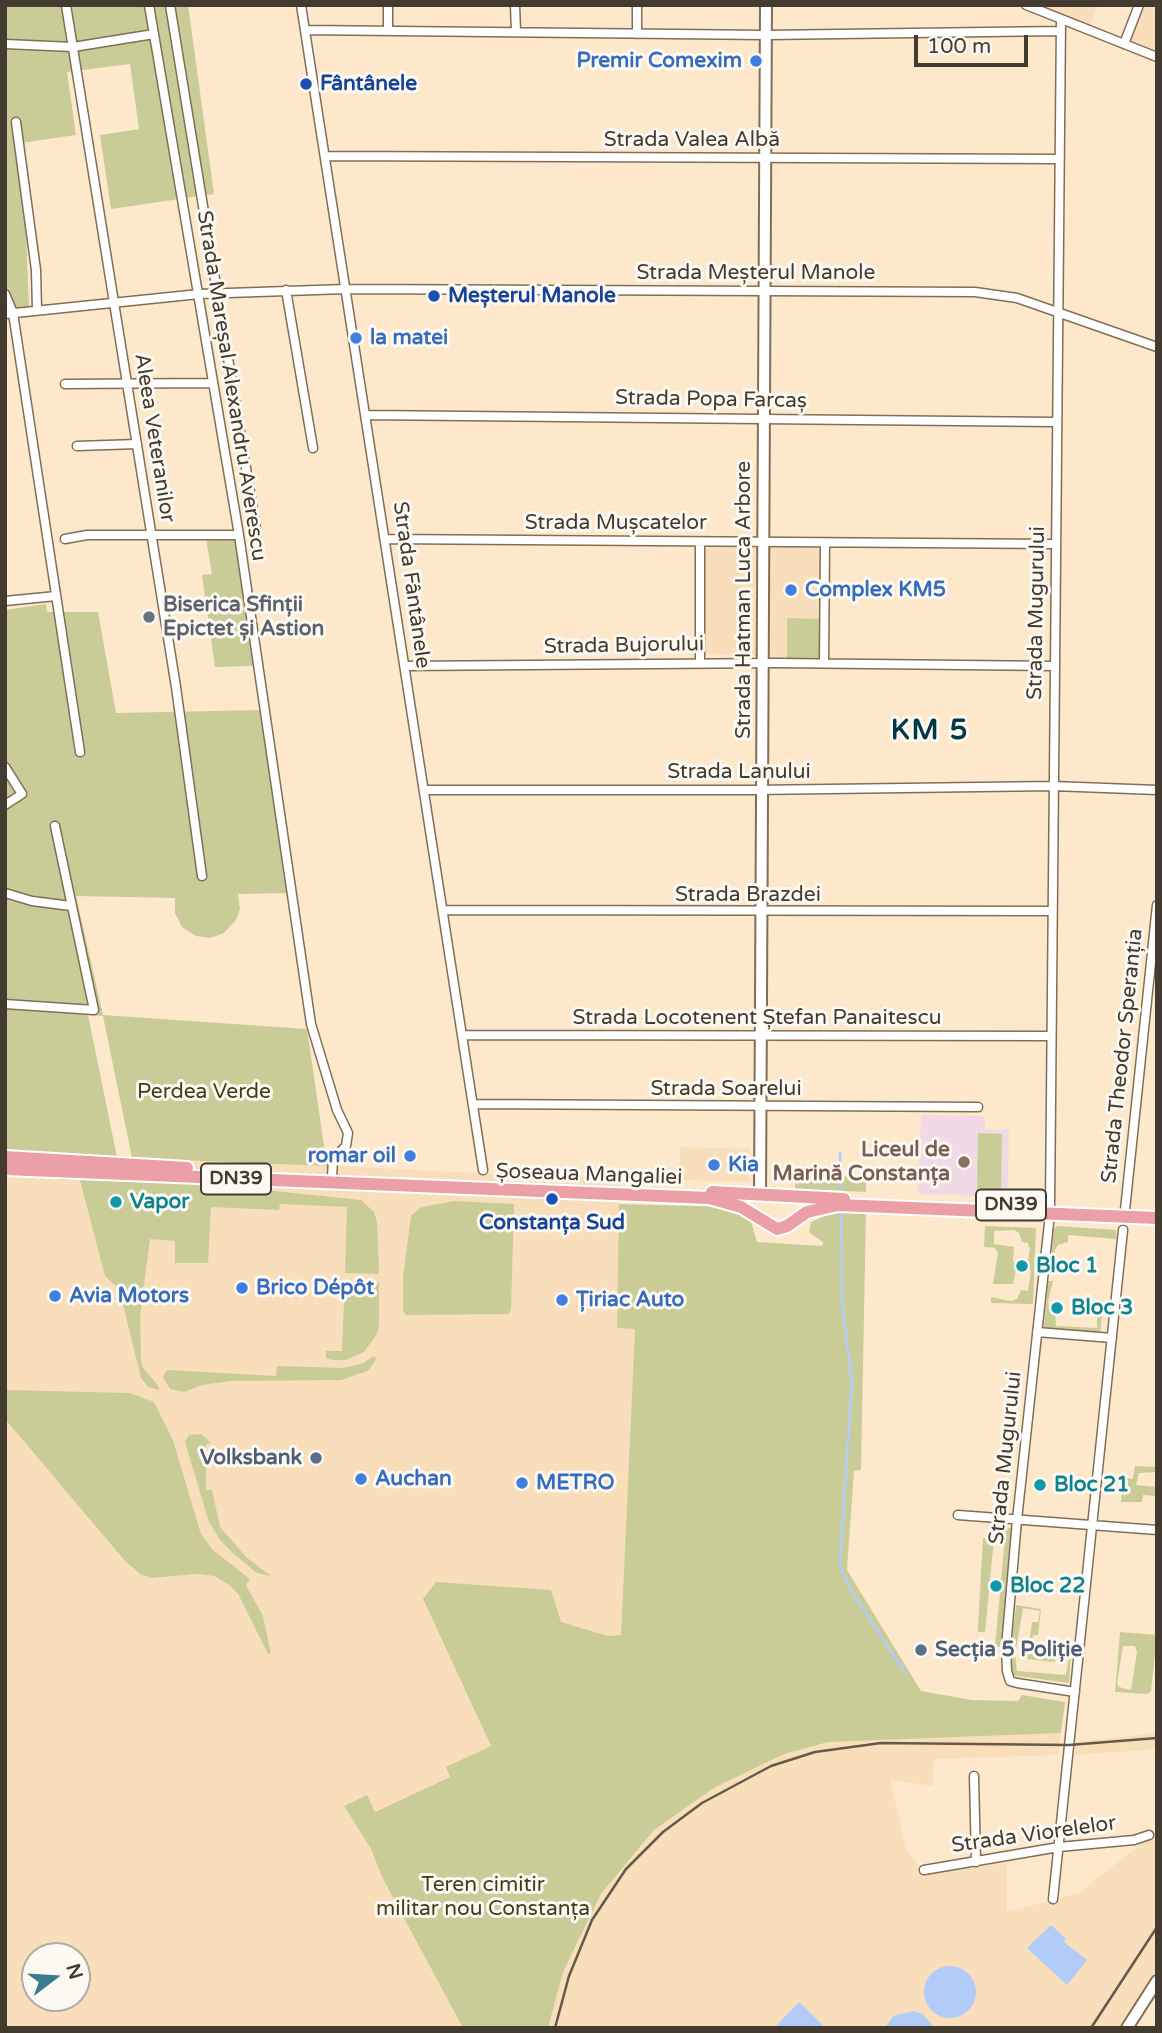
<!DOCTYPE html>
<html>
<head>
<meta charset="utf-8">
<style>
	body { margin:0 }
	#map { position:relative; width:1162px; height:2033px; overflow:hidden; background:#fde8cb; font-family:"Varela Round",sans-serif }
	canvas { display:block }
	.frame { position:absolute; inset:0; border:7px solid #433b2f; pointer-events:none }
	.north { position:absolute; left:21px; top:1942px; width:70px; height:70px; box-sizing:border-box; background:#fcf8f2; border:2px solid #b2aca4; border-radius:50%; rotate:73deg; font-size:19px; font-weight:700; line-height:28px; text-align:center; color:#433b2f }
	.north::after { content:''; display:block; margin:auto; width:24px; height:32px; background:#3c7a90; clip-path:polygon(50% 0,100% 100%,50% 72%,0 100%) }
	.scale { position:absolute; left:914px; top:35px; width:114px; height:32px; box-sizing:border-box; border:4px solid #433b2f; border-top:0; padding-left:9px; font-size:21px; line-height:24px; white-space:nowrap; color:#433b2f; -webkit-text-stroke:5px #fcf8f2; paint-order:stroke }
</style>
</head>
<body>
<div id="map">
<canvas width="1162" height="2033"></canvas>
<div class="frame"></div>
<div class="north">N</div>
<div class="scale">100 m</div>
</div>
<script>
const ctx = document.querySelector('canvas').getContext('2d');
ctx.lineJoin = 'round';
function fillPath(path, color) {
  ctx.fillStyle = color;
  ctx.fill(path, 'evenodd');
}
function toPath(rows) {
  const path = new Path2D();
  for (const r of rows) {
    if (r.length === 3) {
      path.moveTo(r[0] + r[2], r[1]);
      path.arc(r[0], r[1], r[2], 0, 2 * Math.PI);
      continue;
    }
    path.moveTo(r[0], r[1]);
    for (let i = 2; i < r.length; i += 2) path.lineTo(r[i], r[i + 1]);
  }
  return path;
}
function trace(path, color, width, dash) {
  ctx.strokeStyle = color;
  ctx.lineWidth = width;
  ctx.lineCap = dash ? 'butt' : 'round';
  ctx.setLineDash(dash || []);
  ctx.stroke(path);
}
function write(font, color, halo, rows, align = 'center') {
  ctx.font = font + ' "Varela Round",sans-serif';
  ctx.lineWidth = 6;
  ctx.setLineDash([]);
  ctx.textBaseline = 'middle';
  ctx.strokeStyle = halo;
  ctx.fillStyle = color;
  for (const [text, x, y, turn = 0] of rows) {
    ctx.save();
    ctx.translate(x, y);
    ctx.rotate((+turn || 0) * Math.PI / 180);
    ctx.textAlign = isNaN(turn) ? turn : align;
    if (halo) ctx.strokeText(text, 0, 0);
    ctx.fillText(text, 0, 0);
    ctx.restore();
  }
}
fillPath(toPath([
	[1040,5,1098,5,1090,25],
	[1134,5,1157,5,1157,52,1122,38],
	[703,545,756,545,756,656,703,653],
	[769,545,820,545,820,619,787,619,787,658,768,658],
	[680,1147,750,1149,749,1182,679,1180],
	[5,1150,620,1180,617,1327,635,1329,621,1635,608,1636,561,1622,423,1600,491,1746,447,1767,451,1776,375,1812,367,1795,344,1806,371,1849,382,1877,463,2028,5,2028,5,1419,125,1561,140,1574,152,1578,197,1574,214,1576,229,1585,237,1594,268,1654,271,1653,263,1616,246,1585,250,1579,213,1550,201,1534,173,1440,163,1422,5,1390],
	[35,1956,77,1956,77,1998,35,1998],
	[1061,1733,1058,1755,934,1759,933,1786,890,1780,907,1851,927,1874,1007,1863,1007,1912,1079,1893,1151,1836,1157,1834,1157,1968,1119,2028,548,2028,563,1972,601,1894,654,1830,714,1788,784,1754,828,1742],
	[1157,1733,1157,1749,1074,1755,1075,1742]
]), '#f8debb');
fillPath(toPath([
	[921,1115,985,1116,985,1130,1009,1129,1008,1197,918,1194]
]), '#f1dae5');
fillPath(toPath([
	[5,5,188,5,214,194,111,209,100,135,139,129,130,64,67,72,76,135,14,144,26,232,29,307,5,309],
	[206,538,236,539,254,666,215,667,202,575,212,574],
	[46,604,47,612,98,612,116,713,261,710,288,893,238,894,240,909,236,920,224,933,210,938,196,936,182,927,175,913,175,898,76,896,103,1015,307,1029,327,1166,132,1158,103,1016,88,1015,117,1157,5,1150,5,610],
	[787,618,820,619,820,659,787,658],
	[978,1133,1002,1134,1001,1193,977,1192],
	[795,1172,866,1178,866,1192,795,1189],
	[58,1177,216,1185,361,1200,374,1212,377,1222,379,1271,378,1274,345,1273,347,1207,280,1204,279,1210,211,1207,208,1263,175,1263,175,1241,150,1239,140,1316,141,1356,142,1366,159,1387,159,1390,148,1387,141,1378,119,1289,105,1276,80,1180,58,1180],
	[455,1201,514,1204,511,1310,508,1314,406,1315,403,1311,403,1277,411,1216,421,1207],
	[619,1204,734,1207,750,1218,757,1242,821,1246,824,1243,809,1232,811,1222,834,1212,866,1210,861,1470,854,1471,847,1570,921,1691,972,1700,1018,1701,1022,1695,1065,1702,1061,1733,828,1742,784,1754,714,1788,654,1830,601,1894,563,1972,548,2028,463,2028,382,1877,371,1849,344,1806,367,1795,375,1812,450,1777,446,1767,491,1746,423,1599,436,1582,551,1590,561,1622,608,1636,621,1635,635,1329,617,1328],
	[985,1226,1036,1228,1033,1304,991,1303,991,1297,1011,1301,1017,1299,1021,1290,1028,1291,1031,1271,1027,1266,1030,1249,1028,1243,1022,1242,1019,1233,1014,1230,994,1231,994,1244,1014,1247,1013,1261,1017,1265,1013,1284,993,1284,998,1253,995,1248,984,1247],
	[1057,1226,1116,1230,1116,1239,1068,1235,1068,1242,1058,1245,1055,1250,1056,1270,1050,1270,1054,1229],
	[345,1281,379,1283,379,1325,377,1334,364,1352,346,1360,333,1360,326,1358,326,1351,342,1351],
	[1048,1281,1053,1281,1048,1302,1050,1310,1055,1311,1056,1326,1097,1328,1097,1315,1102,1316,1100,1335,1044,1327],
	[373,1356,377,1358,368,1371,341,1380,231,1381,202,1385,184,1392,170,1389,163,1377,167,1370,276,1376,277,1366,343,1368,364,1363],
	[5,1390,130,1393,154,1402,173,1440,201,1534,213,1550,250,1579,246,1585,263,1616,271,1653,268,1654,238,1594,229,1585,214,1576,197,1574,152,1578,140,1574,125,1561,5,1419],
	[201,1434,211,1443,206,1444,206,1490,212,1490,220,1527,246,1557,271,1576,257,1573,235,1555,220,1540,209,1522,185,1442,189,1435],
	[1135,1466,1157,1467,1157,1472,1139,1473,1136,1485,1157,1487,1157,1496,1143,1495,1142,1502,1121,1502,1123,1478,1133,1479],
	[1006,1526,1013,1530,1002,1647,995,1647],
	[983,1538,994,1539,985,1632,978,1632,977,1645],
	[1016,1605,1041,1609,1038,1635,1033,1635,1031,1654,1056,1656,1055,1662,1027,1659,1032,1622,1038,1622,1040,1611,1023,1608,1015,1656,1017,1671,1066,1675,1069,1655,1071,1655,1069,1683,1011,1675,1010,1657],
	[1120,1632,1157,1635,1151,1691,1147,1694,1115,1692],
	[1123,1646,1135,1646,1137,1652,1131,1690,1119,1687,1117,1683]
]), '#cacc97');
fillPath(toPath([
	[1051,1925,1066,1939,1064,1942,1087,1960,1067,1985,1027,1948],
	[950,1992,26],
	[799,2002,826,2028,774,2028],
	[914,2011,923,2014,934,2028,885,2028,893,2016]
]), '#b2ccfa');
trace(toPath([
	[840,1153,841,1189],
	[841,1212,842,1301,852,1383,840,1562,842,1573,852,1592,905,1673]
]), '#b2ccfa', 2.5);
const street = toPath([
	[66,5,176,687,202,876],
	[149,5,239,535,311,1024,337,1110,348,1133,346,1146,333,1159,332,1177],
	[170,5,257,535],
	[301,5,483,1170],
	[515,5,516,32],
	[637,5,637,34],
	[1026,5,1157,57],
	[305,30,766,35,1060,31],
	[388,31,388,5],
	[5,44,73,47,154,34],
	[1124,44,1139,5],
	[16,122,36,270,37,310],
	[326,156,1058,159],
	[286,290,313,448],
	[5,294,13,313,80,752],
	[5,314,199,294,346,289,975,292,1017,298,1157,347],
	[65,384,213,383],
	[366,415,1056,422],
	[77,446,137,444],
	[65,539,87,535,239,535],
	[387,539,1055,544],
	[5,601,56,596],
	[700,663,700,542],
	[824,663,825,543],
	[405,666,777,663,1054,666],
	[5,767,22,794,5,805],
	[425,790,754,790,1053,786,1157,790],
	[5,893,32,901,71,906],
	[444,910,1051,911],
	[5,1004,94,1010,55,826],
	[462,1035,1051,1036],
	[473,1104,978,1107],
	[1050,1207,1061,20],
	[1125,1210,1157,905],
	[1050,1214,1017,1520,1006,1648,1007,1671,1010,1681,1017,1683,1075,1692],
	[1037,1332,1112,1338],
	[958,1515,1157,1530],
	[974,1776,976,1862],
	[924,1870,1059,1847,1134,1840,1149,1835],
	[1053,1899,1123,1230]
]);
const secondary = toPath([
	[760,1195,766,5],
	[1127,2028,1157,1981]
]);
const primary = toPath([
	[5,1157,187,1168],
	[5,1169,709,1198,741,1207,777,1229,787,1226,807,1212,838,1205,1157,1218],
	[712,1192,844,1199]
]);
trace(street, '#816e54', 11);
trace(secondary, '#816e54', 14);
trace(primary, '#fff', 16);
trace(street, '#fff', 8);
trace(secondary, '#fff', 10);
trace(primary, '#eb9fa6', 12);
trace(toPath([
	[555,2028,569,1976,592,1920,626,1869,663,1832,702,1803,771,1766,815,1752,881,1743,1069,1745,1157,1738],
	[1091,2028,1157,1927]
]), '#645a4b', 2.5);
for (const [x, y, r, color] of [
	[756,61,7,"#3f7fe0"],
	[306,84,7,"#1a4fb4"],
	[434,296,7,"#1a4fb4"],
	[356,338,7,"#3f7fe0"],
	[791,590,7,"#3f7fe0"],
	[149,617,7,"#6b7280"],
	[410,1156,7,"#3f7fe0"],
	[964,1162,7,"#8d6e63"],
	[714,1165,7,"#3f7fe0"],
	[552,1199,7,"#1a4fb4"],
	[116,1202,7,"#0f9aa8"],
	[1022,1266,7,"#0f9aa8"],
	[242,1288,7,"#3f7fe0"],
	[55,1296,7,"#3f7fe0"],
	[562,1300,7,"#3f7fe0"],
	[1057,1308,7,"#0f9aa8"],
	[316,1458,7,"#5c6f8a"],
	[361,1479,7,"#3f7fe0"],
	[522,1483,7,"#3f7fe0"],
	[1040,1485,7,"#0f9aa8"],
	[996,1586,7,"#0f9aa8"],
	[921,1650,7,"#5c6f8a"]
]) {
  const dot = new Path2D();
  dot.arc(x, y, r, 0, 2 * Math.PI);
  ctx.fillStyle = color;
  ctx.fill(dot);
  trace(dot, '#fcf8f2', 2.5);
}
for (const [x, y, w] of [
	[236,1179,70],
	[1011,1205,70]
]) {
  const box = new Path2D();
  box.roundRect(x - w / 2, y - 15.5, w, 31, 5);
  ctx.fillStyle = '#fcf8f2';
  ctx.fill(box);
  trace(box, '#433b2f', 2);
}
write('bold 19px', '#433b2f', null, [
	["DN39",236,1179],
	["DN39",1011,1205]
]);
write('bold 21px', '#366cbe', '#fcf8f2', [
	["Premir Comexim",742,61,"right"],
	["la matei",370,338],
	["Complex KM5",805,590],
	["romar oil",396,1156,"right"],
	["Kia",728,1165],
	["Brico Dépôt",256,1288],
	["Avia Motors",69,1296],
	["Țiriac Auto",576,1300],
	["Auchan",375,1479],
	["METRO",536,1483]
], 'left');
write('bold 21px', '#164399', '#fcf8f2', [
	["Fântânele",320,84],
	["Meșterul Manole",448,296],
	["Constanța Sud",552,1223,"center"]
], 'left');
write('21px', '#433b2f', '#fcf8f2', [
	["Strada Valea Albă",692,140],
	["Strada Meșterul Manole",756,273],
	["Strada Mareșal Alexandru Averescu",231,386,81],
	["Strada Popa Farcaș",711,400,1],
	["Aleea Veteranilor",154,438,81],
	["Strada Mușcatelor",616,523],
	["Strada Fântânele",411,585,82],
	["Strada Hatman Luca Arbore",744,600,-90],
	["Strada Mugurului",1037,613,-89],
	["Strada Bujorului",624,646,-1],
	["Strada Lanului",739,772],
	["Strada Brazdei",748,895],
	["Strada Locotenent Ștefan Panaitescu",757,1018],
	["Strada Theodor Speranția",1123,1056,-84],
	["Strada Soarelui",726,1089],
	["Șoseaua Mangaliei",589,1175,2],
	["Strada Mugurului",1006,1458,-84],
	["Strada Viorelelor",1034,1835,-8]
]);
write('bold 21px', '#5b616d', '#fcf8f2', [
	["Biserica Sfinții",163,605],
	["Epictet și Astion",163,629]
], 'left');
write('21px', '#3e3f17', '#fcf8f2', [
	["Perdea Verde",204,1092],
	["Teren cimitir",483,1885],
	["militar nou Constanța",483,1909]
]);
write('bold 21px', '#785e54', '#fcf8f2', [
	["Liceul de",950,1150],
	["Marină Constanța",950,1174]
], 'right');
write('bold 21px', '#0d838f', '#fcf8f2', [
	["Vapor",130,1202],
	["Bloc 1",1036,1266],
	["Bloc 3",1071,1308],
	["Bloc 21",1054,1485],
	["Bloc 22",1010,1586]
], 'left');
write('bold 21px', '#4e5e75', '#fcf8f2', [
	["Volksbank",302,1458],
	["Secția 5 Poliție",935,1650,"left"]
], 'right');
ctx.letterSpacing = '2px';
write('bold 28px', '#003848', '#fcf8f2', [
	["KM 5",930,732]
]);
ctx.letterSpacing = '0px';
</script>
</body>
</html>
